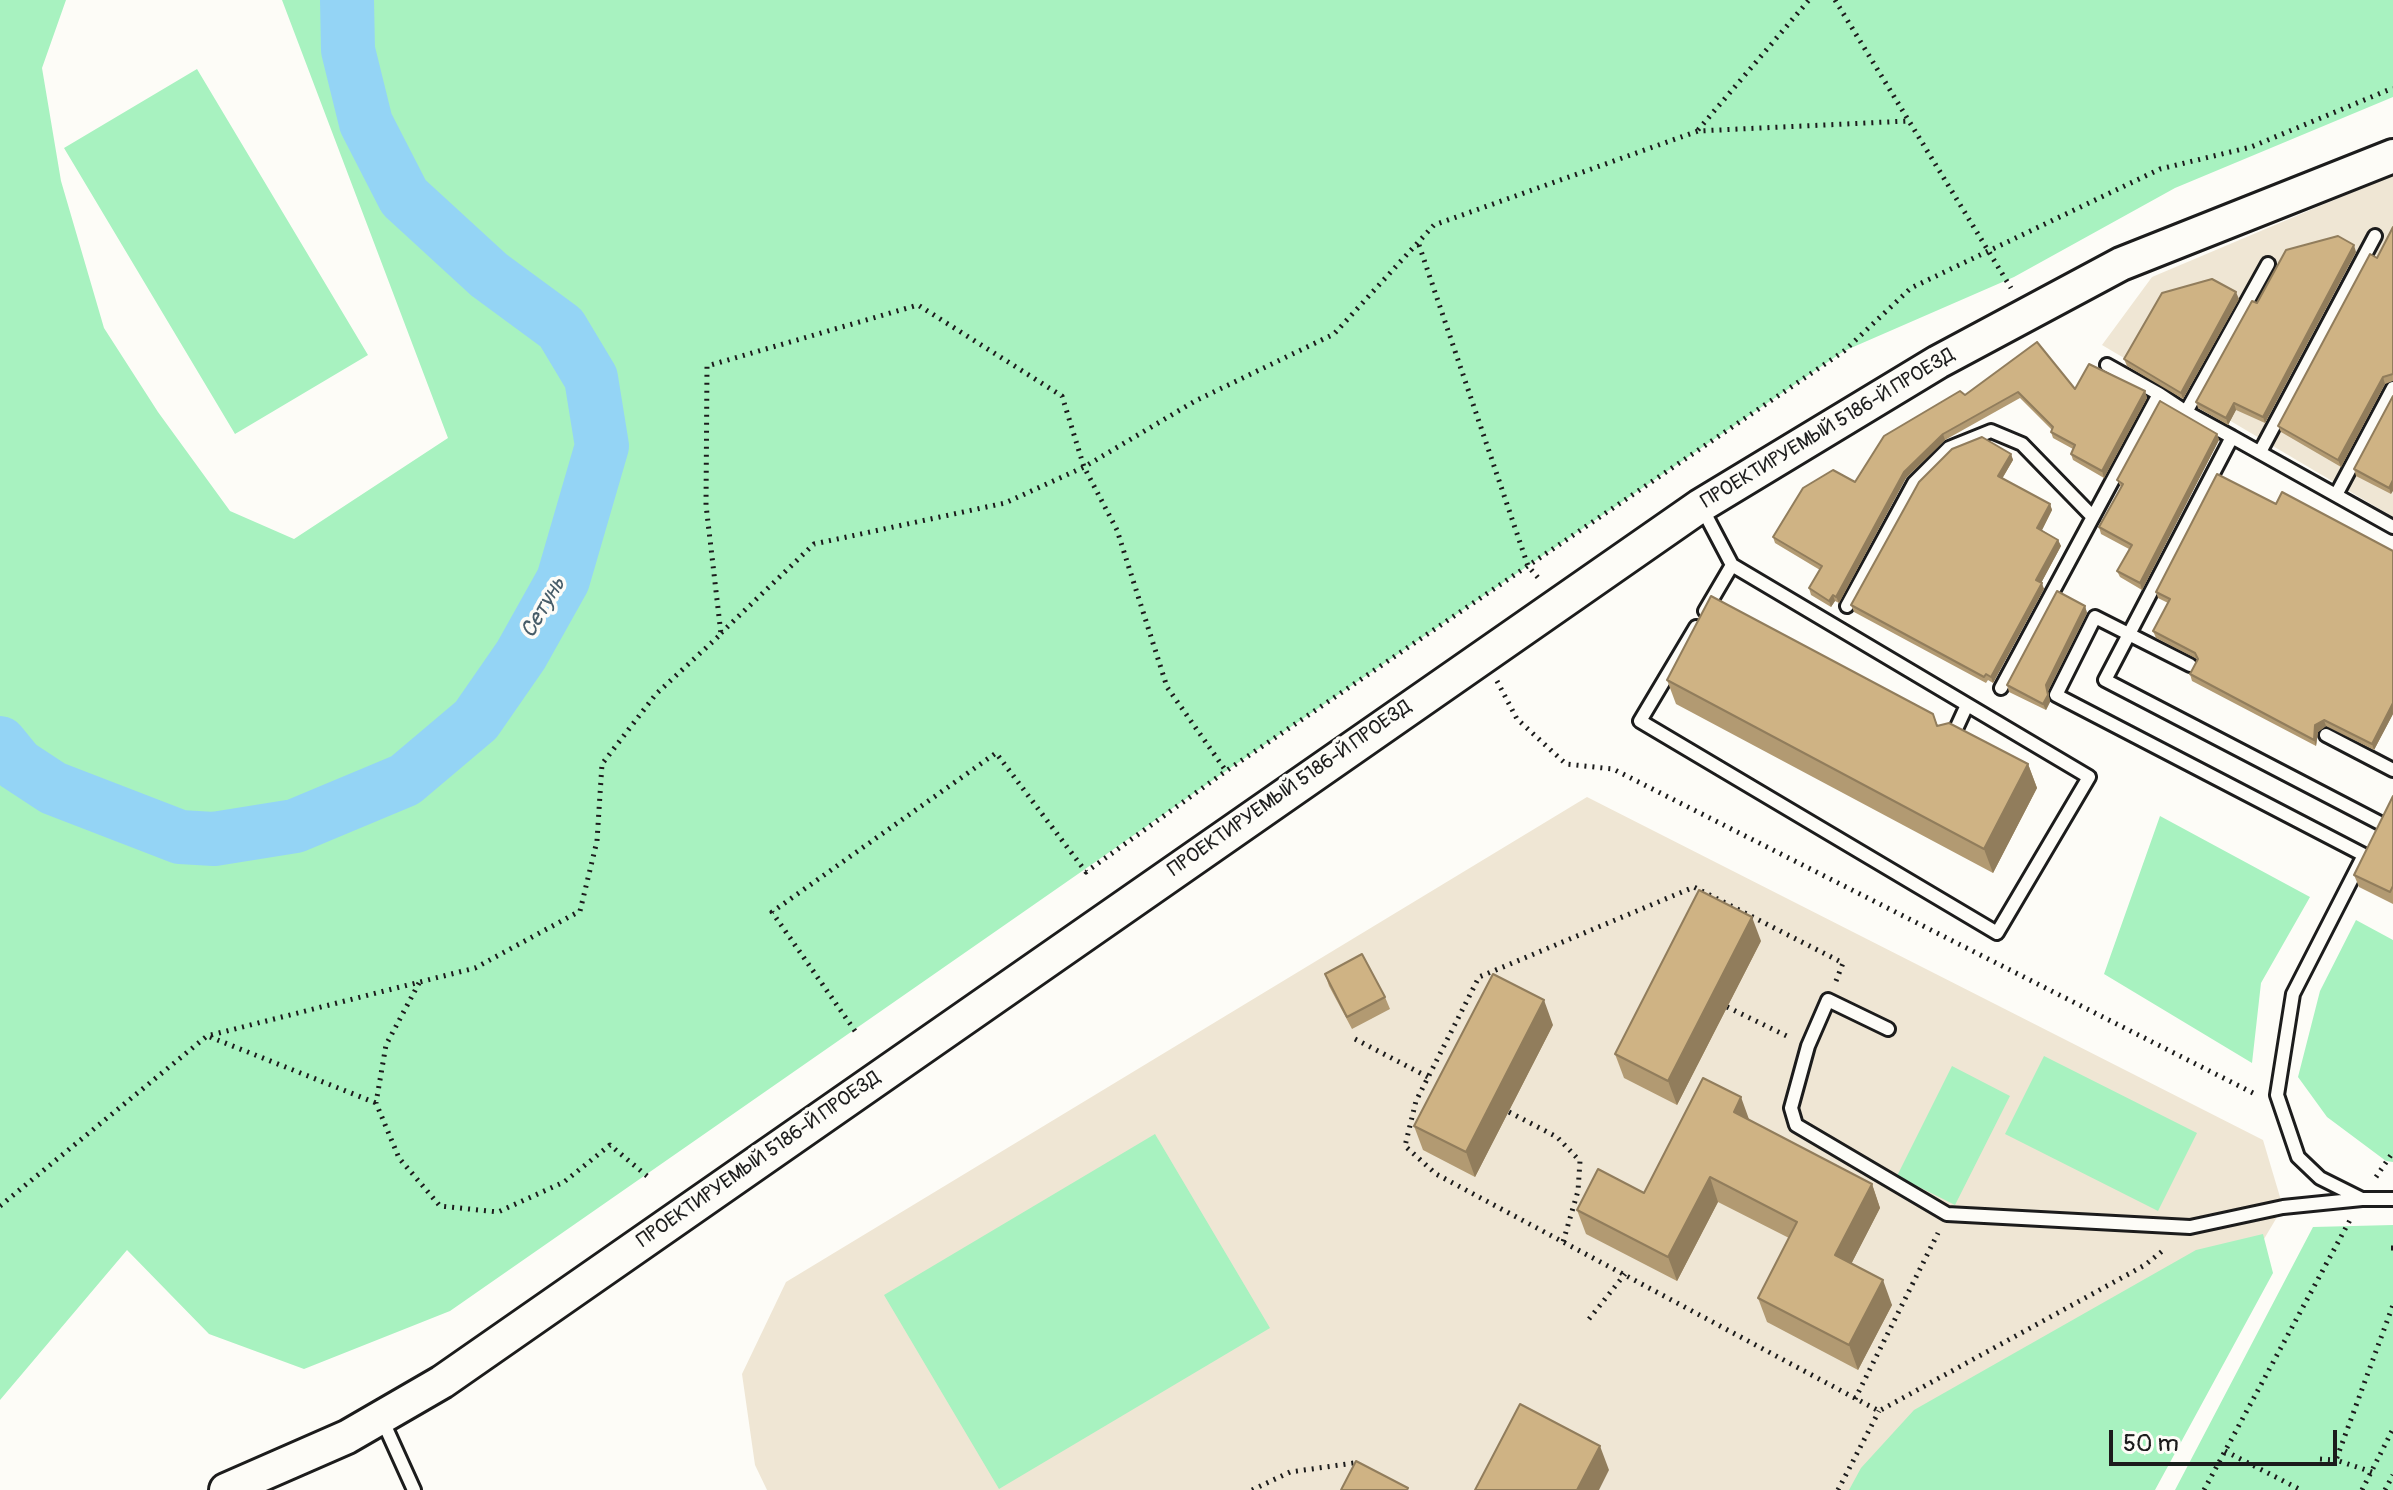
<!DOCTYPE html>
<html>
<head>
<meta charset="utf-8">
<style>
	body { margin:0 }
	#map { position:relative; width:2393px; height:1490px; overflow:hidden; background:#fdfcf7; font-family:Pangolin,sans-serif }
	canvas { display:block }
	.scale { position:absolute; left:2109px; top:1430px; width:228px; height:36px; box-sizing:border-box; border:4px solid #1c1c1c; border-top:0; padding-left:10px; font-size:24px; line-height:28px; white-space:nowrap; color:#1c1c1c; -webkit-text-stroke:6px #fdfcf7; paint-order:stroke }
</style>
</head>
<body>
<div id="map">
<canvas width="2393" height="1490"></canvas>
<div class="scale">50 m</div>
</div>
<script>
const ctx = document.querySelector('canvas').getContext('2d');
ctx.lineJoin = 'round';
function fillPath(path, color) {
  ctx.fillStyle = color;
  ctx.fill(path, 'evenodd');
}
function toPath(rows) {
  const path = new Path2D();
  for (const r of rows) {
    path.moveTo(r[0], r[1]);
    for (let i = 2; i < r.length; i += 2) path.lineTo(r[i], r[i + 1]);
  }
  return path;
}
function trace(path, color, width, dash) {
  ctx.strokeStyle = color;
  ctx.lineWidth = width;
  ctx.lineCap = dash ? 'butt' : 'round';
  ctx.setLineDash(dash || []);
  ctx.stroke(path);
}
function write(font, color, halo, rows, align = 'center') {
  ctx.font = font + ' Pangolin,sans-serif';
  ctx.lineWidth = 7;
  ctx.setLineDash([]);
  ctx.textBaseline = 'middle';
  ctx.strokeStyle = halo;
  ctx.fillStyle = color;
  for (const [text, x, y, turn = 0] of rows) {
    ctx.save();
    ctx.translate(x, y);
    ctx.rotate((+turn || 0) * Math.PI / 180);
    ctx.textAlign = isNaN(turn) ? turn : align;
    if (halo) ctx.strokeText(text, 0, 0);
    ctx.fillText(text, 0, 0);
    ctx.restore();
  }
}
fillPath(toPath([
	[2393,175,2393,517,2102,345,2152,277],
	[1587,797,2263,1140,2283,1207,2248,1266,2092,1490,767,1490,755,1465,742,1374,786,1282]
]), '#efe6d4');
fillPath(toPath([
	[0,0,66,0,42,68,61,181,104,328,158,412,230,511,294,539,448,438,282,0,2393,0,2393,97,2175,188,2014,277,1844,351,1226,771,450,1311,304,1369,209,1334,127,1250,0,1400],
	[197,69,368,355,235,434,64,148],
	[2160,816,2310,897,2261,983,2252,1063,2104,974],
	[2356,920,2393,940,2393,1162,2386,1161,2327,1117,2298,1077,2320,991],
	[2044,1056,2197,1133,2158,1211,2005,1134],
	[1952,1066,2010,1096,1955,1205,1897,1176],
	[1155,1134,1270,1328,999,1489,884,1295],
	[2393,1225,2393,1490,2175,1490,2313,1227],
	[2263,1234,2273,1273,2155,1490,1849,1490,1861,1468,1914,1410,2196,1250]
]), '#a8f2c0');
trace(toPath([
	[0,743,18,765,53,788,180,837,214,839,295,826,405,780,476,720,521,655,563,580,602,446,591,378,561,328,489,275,404,197,366,123,348,50,347,0]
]), '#94d4f5', 54);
const service = toPath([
	[2107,365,2159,394],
	[2186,412,2232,437],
	[2260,452,2375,236],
	[2336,495,2393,388],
	[1702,508,1732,565,1705,611],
	[1847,606,1914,483,1949,448,1991,431,2022,444,2093,517],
	[1696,627,1640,721,1997,933,2089,777,1732,565],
	[2190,665,2095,617,2056,695,2364,855],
	[2001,688,2159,394,2186,412,2268,264],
	[2326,735,2393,770],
	[1950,742,1967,705],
	[2380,823,2105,680,2232,437,2393,527],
	[2361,861,2293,994,2277,1095,2298,1157,2320,1178,2362,1199,2393,1199],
	[1888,1029,1828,1000,1808,1046,1791,1108,1796,1125,1947,1214,2190,1227,2283,1207,2362,1199],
	[381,1417,414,1490]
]);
const tertiary = toPath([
	[226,1490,347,1437,442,1382,1700,506,1938,362,2121,264,2393,156]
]);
trace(service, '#1c1c1c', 18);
trace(tertiary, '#1c1c1c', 38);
trace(toPath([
	[1835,0,2011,288],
	[1698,130,1809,0],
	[1419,245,1528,566,1540,580],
	[721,633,814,544,1005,503,1084,467,1195,401,1334,334,1434,225,1698,131,1908,121],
	[1497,681,1517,719,1566,764,1613,769,2257,1095],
	[1836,981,1843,963,1694,887,1479,977,1416,1101,1405,1146,1436,1174,1879,1411,2145,1265,2166,1248],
	[419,983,386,1045,376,1103,399,1158,440,1206,498,1212,564,1182,610,1145,647,1176],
	[1727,1007,1789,1037],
	[855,1031,772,912,996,753,1086,872,1226,771,1844,351,1911,288,2160,169,2251,147,2393,88],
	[210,1037,376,1103],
	[1355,1039,1428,1077],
	[1509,1112,1557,1137,1580,1161,1578,1191,1563,1242],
	[2376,1177,2393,1152],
	[0,1206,207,1036,475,968,580,911,597,841,602,764,656,694,721,634,706,505,707,366,918,305,1062,396,1084,467,1117,530,1167,687,1226,771],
	[2391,1248,2393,1248],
	[1589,1319,1625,1274],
	[1855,1399,1938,1233],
	[2225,1451,2301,1490],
	[2320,1459,2336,1460],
	[2372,1472,2336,1460,2393,1305],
	[1252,1490,1290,1472,1354,1463,1360,1467],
	[1838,1490,1879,1411],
	[2204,1490,2350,1220],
	[2362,1490,2393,1429],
	[2385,1490,2393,1475]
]), '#1c1c1c', 5, [2, 6]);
trace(service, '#fdfcf7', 12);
trace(tertiary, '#fdfcf7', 32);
fillPath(toPath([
	[2393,227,2393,381,2385,384,2341,467,2281,432,2278,426,2377,258],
	[2356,252,2265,423,2236,410,2228,425,2198,408,2196,402,2257,303],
	[2239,299,2183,399,2127,366,2124,359],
	[2075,389,2145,391,2147,398,2104,478,2073,460,2071,454,2073,449,2053,438,2051,432,2052,430,2020,398,1945,440,1906,478,1839,603,1835,601,1831,607,1811,595,1809,588,1820,570,1775,543,1773,537,1855,482,1965,395],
	[2393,396,2391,494,2356,476,2354,469],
	[2217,434,2219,440,2142,590,2120,577,2117,571,2129,549,2101,534,2099,527,2121,487,2117,480],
	[2011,454,2013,460,2002,479,2050,504,2052,510,2042,530,2058,540,2061,546,2041,583,2044,589,1993,683,1988,680,1986,683,1854,612,1851,605],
	[2276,504,2393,551,2393,714,2374,750,2326,726,2318,732,2316,746,2192,681,2190,674,2197,659,2156,638,2153,631,2168,603,2158,598,2156,592],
	[2085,606,2087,613,2048,691,2050,702,2046,710,2009,692,2007,685],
	[1667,680,1933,714,1938,726,2028,764,2037,788,1993,873,1676,704],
	[2393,796,2393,904,2359,887,2354,875],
	[1761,941,1677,1105,1624,1078,1615,1054],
	[1325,974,1385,997,1390,1009,1352,1029,1329,986],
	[1553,1025,1475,1177,1423,1150,1414,1126],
	[1749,1120,1872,1184,1880,1208,1851,1264,1892,1305,1858,1370,1767,1322,1758,1298,1789,1238,1718,1202,1677,1281,1586,1234,1577,1210,1644,1193]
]), '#b29a72');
fillPath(toPath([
	[2354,245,2356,252,2265,423,2263,417],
	[2236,292,2239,299,2183,399,2181,393],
	[2383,377,2385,384,2341,467,2338,460],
	[2145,391,2147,398,2104,478,2102,471],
	[2234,403,2236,410,2228,425,2226,418],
	[1943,434,1945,440,1906,478,1839,603,1836,597,1904,472],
	[2217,434,2219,440,2142,590,2140,583],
	[2011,454,2013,460,2000,482,1998,476],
	[2393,480,2393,491,2391,494,2389,488],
	[2050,504,2052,510,2040,534,2037,528],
	[2058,540,2061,546,2039,587,2036,580],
	[2042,583,2044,589,1993,683,1991,677],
	[1833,595,1835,601,1831,607,1829,601],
	[2085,606,2087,613,2048,691,2050,702,2046,710,2043,704,2046,685],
	[2393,703,2393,714,2374,750,2372,744],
	[2324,720,2326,726,2318,732,2316,746,2314,740,2315,725],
	[2028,764,2037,788,1993,873,1984,849],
	[1752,917,1761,941,1677,1105,1668,1081],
	[1544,1000,1553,1025,1475,1177,1466,1152],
	[1741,1097,1750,1122,1734,1112],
	[1710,1177,1718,1202,1677,1281,1668,1257],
	[1872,1184,1880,1208,1843,1280,1835,1255],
	[1883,1280,1892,1305,1858,1370,1849,1345],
	[1600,1446,1609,1470,1599,1490,1577,1490]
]), '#917d5c');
const building = toPath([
	[2393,227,2393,374,2383,377,2338,460,2278,426,2370,254,2377,258,2393,227],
	[2338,236,2354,245,2263,417,2234,403,2226,418,2196,402,2252,301,2257,303,2286,250,2338,236],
	[2212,279,2236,292,2181,393,2124,359,2162,293,2212,279],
	[2037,342,2075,389,2089,364,2145,391,2102,471,2071,454,2075,445,2051,432,2053,427,2018,392,1943,434,1904,472,1836,597,1833,595,1829,601,1809,588,1822,566,1773,537,1803,488,1833,470,1855,482,1884,436,1960,391,1965,395,2037,342],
	[2393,396,2393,480,2389,488,2354,469,2393,396],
	[2160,401,2217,434,2140,583,2117,571,2132,545,2099,527,2123,484,2117,480,2160,401],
	[1982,437,2011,454,1998,476,2050,504,2037,528,2058,540,2036,580,2042,583,1991,677,1986,674,1984,677,1851,605,1919,482,1952,449,1982,437],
	[2217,474,2276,504,2282,492,2393,551,2393,703,2372,744,2324,720,2315,725,2314,740,2190,674,2198,659,2195,653,2153,631,2170,599,2156,592,2217,474],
	[2057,591,2085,606,2046,685,2048,695,2043,704,2007,685,2057,591],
	[1711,596,1933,714,1937,726,1949,723,2028,764,1984,849,1667,680,1711,596],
	[2393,796,2393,886,2390,892,2354,875,2393,796],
	[1699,890,1752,917,1668,1081,1615,1054,1699,890],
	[1362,954,1385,997,1347,1017,1325,974,1362,954],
	[1493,974,1544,1000,1466,1152,1414,1126,1493,974],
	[1703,1078,1741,1097,1734,1112,1872,1184,1835,1255,1883,1280,1849,1345,1758,1298,1797,1222,1710,1177,1668,1257,1577,1210,1598,1169,1644,1193,1703,1078],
	[1520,1404,1600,1446,1577,1490,1475,1490,1520,1404],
	[1356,1461,1408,1488,1407,1490,1341,1490,1356,1461]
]);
fillPath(building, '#cfb384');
trace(building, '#917d5c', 2);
write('20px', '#1c1c1c', '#fdfcf7', [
	["ПРОЕКТИРУЕМЫЙ 5186-Й ПРОЕЗД",1828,429,-31],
	["ПРОЕКТИРУЕМЫЙ 5186-Й ПРОЕЗД",1290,789,-35],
	["ПРОЕКТИРУЕМЫЙ 5186-Й ПРОЕЗД",759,1160,-35]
]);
write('italic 22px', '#465c68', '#fdfcf7', [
	["Сетунь",544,608,-60]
]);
</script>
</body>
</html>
